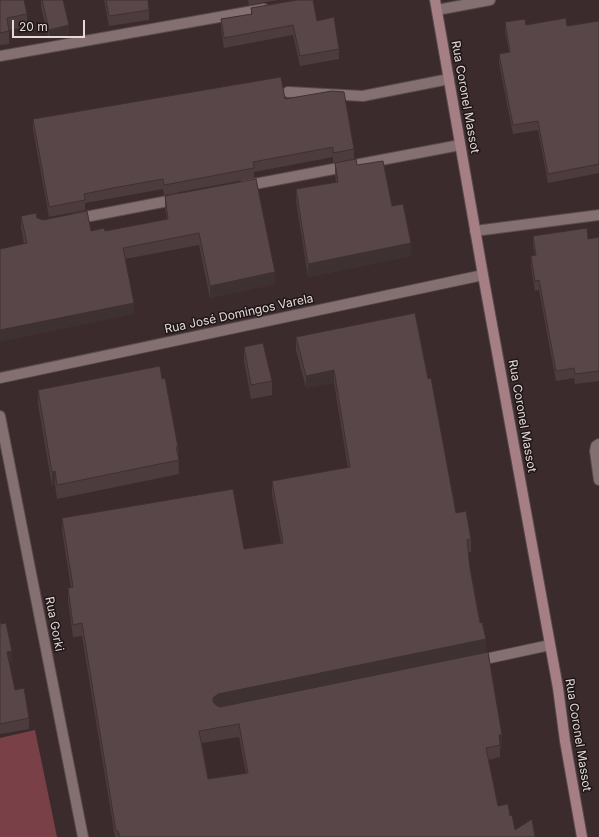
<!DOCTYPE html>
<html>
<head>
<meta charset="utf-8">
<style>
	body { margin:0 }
	#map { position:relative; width:599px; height:837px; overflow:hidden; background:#3c2b2d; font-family:Inter,sans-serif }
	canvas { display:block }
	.scale { position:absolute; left:12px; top:20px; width:73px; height:18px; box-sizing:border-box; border:2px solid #e4d8d9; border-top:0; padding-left:5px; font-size:12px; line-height:14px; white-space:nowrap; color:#e4d8d9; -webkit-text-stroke:3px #1e1617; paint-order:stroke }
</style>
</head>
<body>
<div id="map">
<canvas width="599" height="837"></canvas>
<div class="scale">20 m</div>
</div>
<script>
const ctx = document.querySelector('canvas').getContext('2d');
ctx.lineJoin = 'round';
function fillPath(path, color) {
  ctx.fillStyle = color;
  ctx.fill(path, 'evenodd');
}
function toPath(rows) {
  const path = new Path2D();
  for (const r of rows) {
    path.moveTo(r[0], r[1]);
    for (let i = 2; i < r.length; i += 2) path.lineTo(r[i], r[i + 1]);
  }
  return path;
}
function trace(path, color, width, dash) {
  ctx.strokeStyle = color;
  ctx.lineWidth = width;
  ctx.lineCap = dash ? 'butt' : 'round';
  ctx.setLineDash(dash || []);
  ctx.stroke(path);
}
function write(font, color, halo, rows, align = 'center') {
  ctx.font = font + ' Inter,sans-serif';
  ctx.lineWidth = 3;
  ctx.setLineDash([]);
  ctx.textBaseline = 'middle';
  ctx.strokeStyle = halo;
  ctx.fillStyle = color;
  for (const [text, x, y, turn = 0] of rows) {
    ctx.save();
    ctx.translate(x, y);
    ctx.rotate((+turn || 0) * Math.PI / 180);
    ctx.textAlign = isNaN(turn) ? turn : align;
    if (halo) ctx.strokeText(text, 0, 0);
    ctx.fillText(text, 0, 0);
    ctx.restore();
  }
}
fillPath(toPath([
	[35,730,57,837,0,837,0,738]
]), '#794048');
const lane = toPath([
	[0,56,264,9],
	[288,92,363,96,449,79],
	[599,444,596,446,595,451,599,480],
	[476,661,550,645]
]);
const street = toPath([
	[437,10,490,0],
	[244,186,460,145],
	[75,219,178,199],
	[475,231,599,215],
	[0,378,483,275],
	[0,416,83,837]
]);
const secondary = toPath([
	[435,0,483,275,558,688,565,741,582,837]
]);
trace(lane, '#594a4c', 12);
trace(street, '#594a4c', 12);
trace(secondary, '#594a4c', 12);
trace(lane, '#846f71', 10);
trace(street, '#846f71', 10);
trace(secondary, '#a57f83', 10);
fillPath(toPath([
	[0,0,27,14,27,27,9,30,9,44,0,45],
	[41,0,63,0,69,35,49,40,41,7],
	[104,0,148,0,149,10,149,20,109,26],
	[248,0,278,0,249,5],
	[251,8,317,21,339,49,339,59,300,66,293,35,224,48,221,29,221,19,251,14],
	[599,21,599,173,548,183,538,130,513,134,499,63,499,54,509,52,505,31,505,22,526,25,567,26],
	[285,99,354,149,354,159,333,163,333,157,254,172,254,178,164,195,163,189,113,198,85,203,85,210,49,217,33,129,33,119],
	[335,163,357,165,392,206,411,256,308,277,296,201,296,189,336,182,335,175],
	[165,196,275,284,210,298,199,245,125,259,134,314,24,244,21,228,21,216,37,218,43,220,91,231,105,231,167,219,165,208],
	[533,236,588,239,599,237,599,381,575,384,574,378,556,381,539,290,535,291,531,266,531,256,535,255,533,246],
	[415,313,456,513,471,539,471,552,468,552,470,568,486,652,218,707,220,707,488,652,502,747,500,748,500,757,488,760,498,806,510,816,515,830,535,837,115,837,82,636,73,637,68,601,68,588,71,588,62,530,62,518,244,549,281,543,272,494,272,481,348,468,334,383,306,388,296,350,296,337],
	[239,737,246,773,208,779,202,743],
	[244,347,272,381,272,395,251,399,244,361],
	[38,390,178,447,179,474,57,499,55,485,52,486,38,404],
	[0,620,12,662,9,662,15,690,29,718,29,729,0,734]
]), '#4d3c3e');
fillPath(toPath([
	[69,25,69,35,49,40,49,30],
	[411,243,411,256,308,277,308,264],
	[275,272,275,284,210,298,210,286],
	[134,303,134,314,0,342,0,330],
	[334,370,334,383,306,388,306,376],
	[55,471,55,485,52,486,52,472],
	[486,639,486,652,218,707,213,715,213,698,218,694],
	[12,651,12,662,7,663,7,652],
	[499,735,502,735,502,747,500,748]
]), '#3e3132');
const building = toPath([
	[0,0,24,0,27,14,7,18,9,31,0,33,0,0],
	[42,0,63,0,69,25,49,30,42,0],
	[106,0,148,0,149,10,109,16,106,0],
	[297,0,313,0,317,21,334,17,339,49,300,56,293,25,224,38,221,19,252,14,251,8,297,0],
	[566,18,567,26,599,21,599,164,548,174,538,121,513,125,499,54,510,52,505,22,525,19,526,25,566,18],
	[281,77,285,99,332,91,344,92,354,149,333,153,333,147,253,162,254,168,164,185,163,179,113,188,84,194,85,200,49,207,33,119,281,77],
	[356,159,357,165,383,161,392,206,403,204,411,243,308,264,296,189,338,182,335,163,356,159],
	[256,179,275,272,210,286,199,233,123,248,134,303,0,330,0,249,27,243,21,216,36,213,37,218,43,220,87,211,91,231,104,228,105,231,168,219,165,196,256,179],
	[587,228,588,239,599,237,599,371,575,374,574,368,556,371,539,280,535,281,531,256,536,255,533,236,587,228],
	[415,313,428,379,431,378,456,513,466,511,471,539,467,540,470,568,480,623,482,622,486,639,218,694,213,698,213,702,217,706,220,707,488,652,502,735,499,735,500,745,486,748,498,806,508,804,510,816,512,815,515,830,532,819,535,837,120,837,118,831,116,831,82,623,73,625,68,588,73,587,62,518,233,489,244,549,283,543,272,481,350,467,334,370,306,376,296,337,415,313],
	[239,724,248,773,208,779,199,731,239,724],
	[263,343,272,381,251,385,244,347,263,343],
	[160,366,162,379,165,378,178,447,176,447,179,460,57,485,55,471,52,472,38,390,160,366],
	[0,620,1,624,6,623,12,651,7,652,15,690,24,688,29,718,0,724,0,620]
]);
fillPath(building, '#594648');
trace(building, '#3e3132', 1);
write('12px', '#e4d8d9', '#1e1617', [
	["Rua Coronel Massot",465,97,80],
	["Rua José Domingos Varela",239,314,-12],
	["Rua Coronel Massot",522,416,80],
	["Rua Gorki",54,624,79],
	["Rua Coronel Massot",578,735,81]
]);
</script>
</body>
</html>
